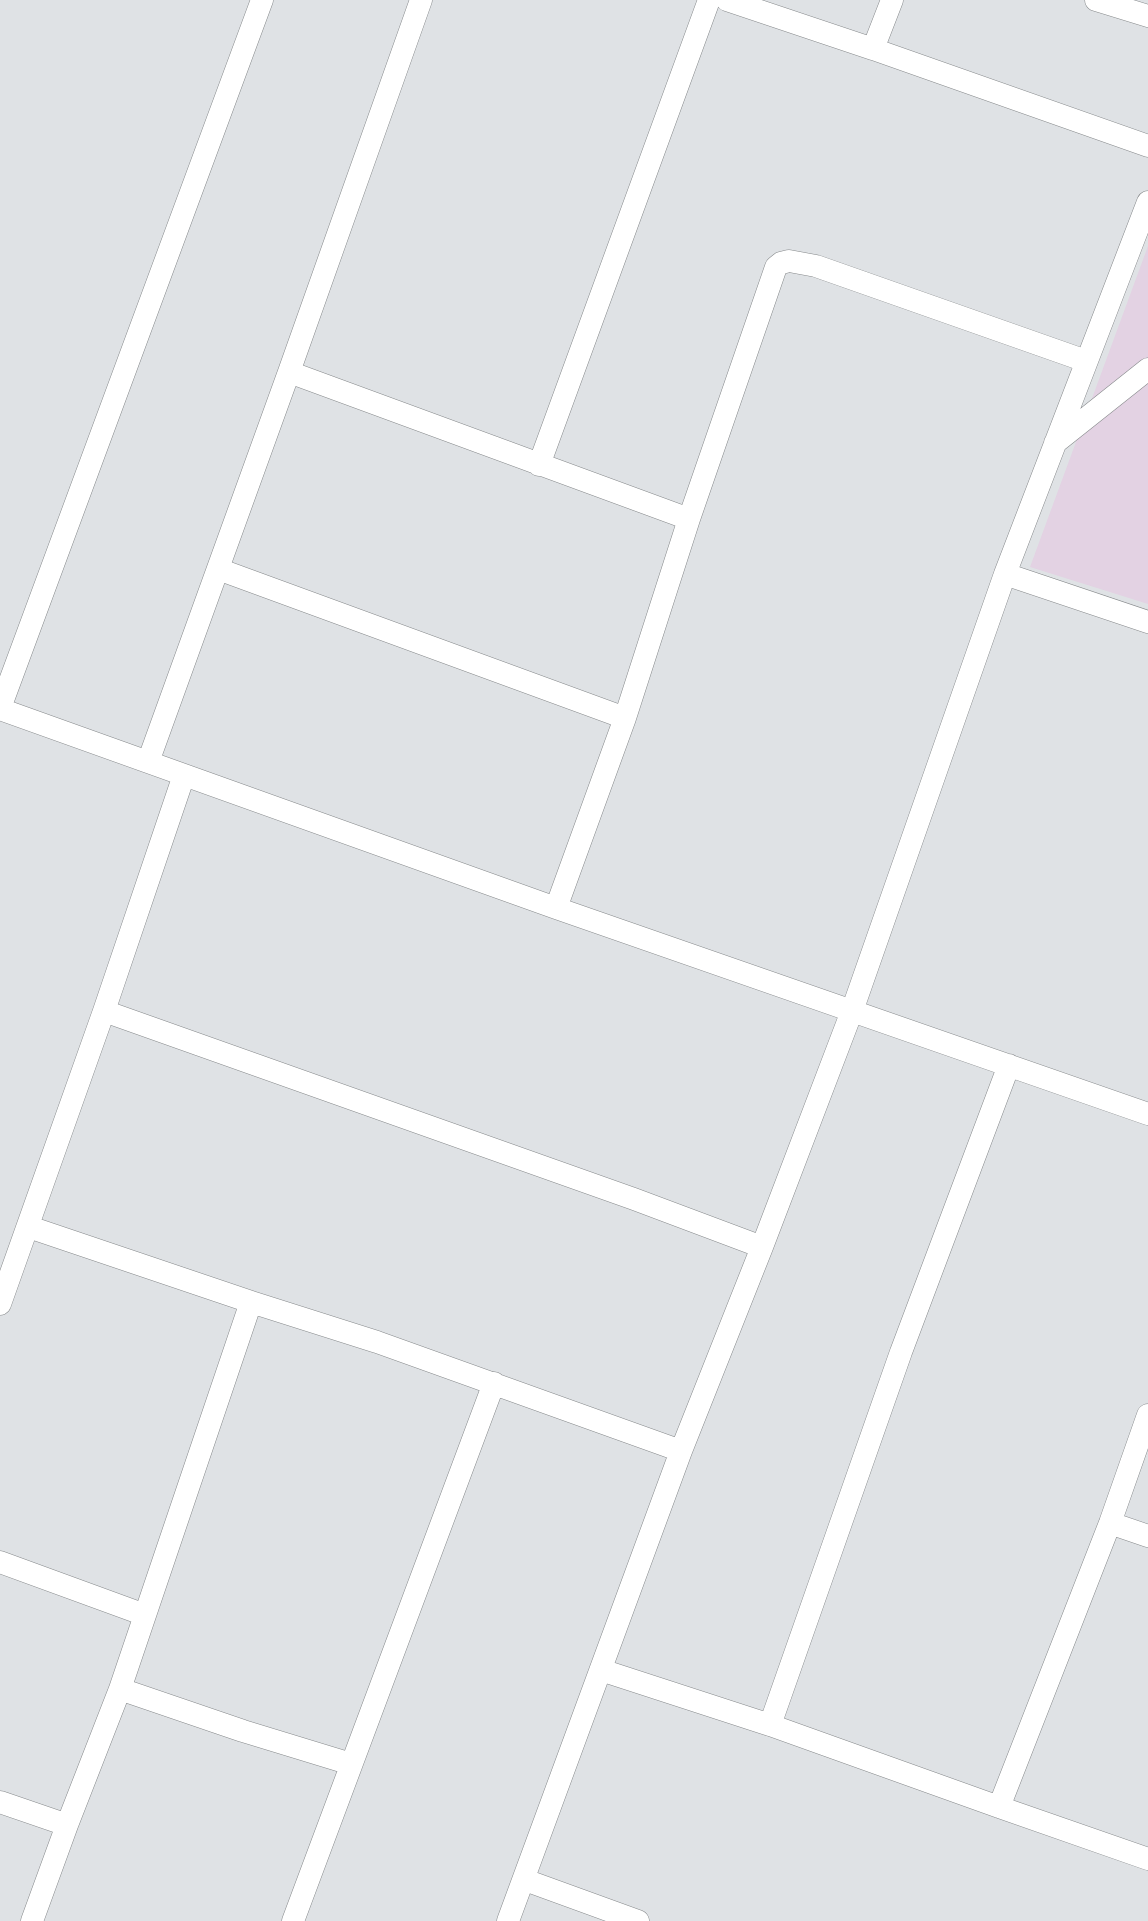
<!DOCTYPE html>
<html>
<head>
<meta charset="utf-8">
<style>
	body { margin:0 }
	canvas { display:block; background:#dfe2e5 }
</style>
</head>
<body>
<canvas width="1148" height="1921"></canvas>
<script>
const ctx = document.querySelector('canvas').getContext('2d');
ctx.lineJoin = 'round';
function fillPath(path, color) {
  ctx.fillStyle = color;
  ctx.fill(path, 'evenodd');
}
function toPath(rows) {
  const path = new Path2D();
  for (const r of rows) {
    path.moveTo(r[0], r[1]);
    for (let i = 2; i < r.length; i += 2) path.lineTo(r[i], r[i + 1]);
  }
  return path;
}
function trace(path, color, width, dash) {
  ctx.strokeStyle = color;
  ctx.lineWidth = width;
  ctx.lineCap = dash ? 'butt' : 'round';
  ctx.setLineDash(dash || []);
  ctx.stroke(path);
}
fillPath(toPath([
	[1148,246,1148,604,1030,567]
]), '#e3d2e3');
const minor = toPath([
	[727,0,873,49,892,0],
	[1096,0,1148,16],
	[873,49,1148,146],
	[289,372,689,519],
	[1055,443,1148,369],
	[539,465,709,0],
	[218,569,625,718],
	[1005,574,1148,622],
	[0,708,262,0],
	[0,709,556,908,1148,1114],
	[148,762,289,372,421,0],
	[556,908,625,718,689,519,776,267,781,263,789,261,816,266,1086,361],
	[104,1011,634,1199,762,1247],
	[29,1227,251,1302],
	[0,1304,104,1011,184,775],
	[1110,1523,1148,1536],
	[0,1562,145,1615],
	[601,1670,770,1725,999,1807,1148,1859],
	[120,1689,243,1731,351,1764],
	[770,1725,901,1352,1009,1065],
	[0,1802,67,1825],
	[999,1807,1110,1523,1148,1415],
	[525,1880,638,1921],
	[32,1921,67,1825,120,1689,251,1302,377,1342,681,1451],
	[293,1921,494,1383],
	[508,1921,681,1451,762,1247,852,1011,1005,574,1148,202]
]);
trace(minor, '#878a8c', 23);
trace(minor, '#fff', 22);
</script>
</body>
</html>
